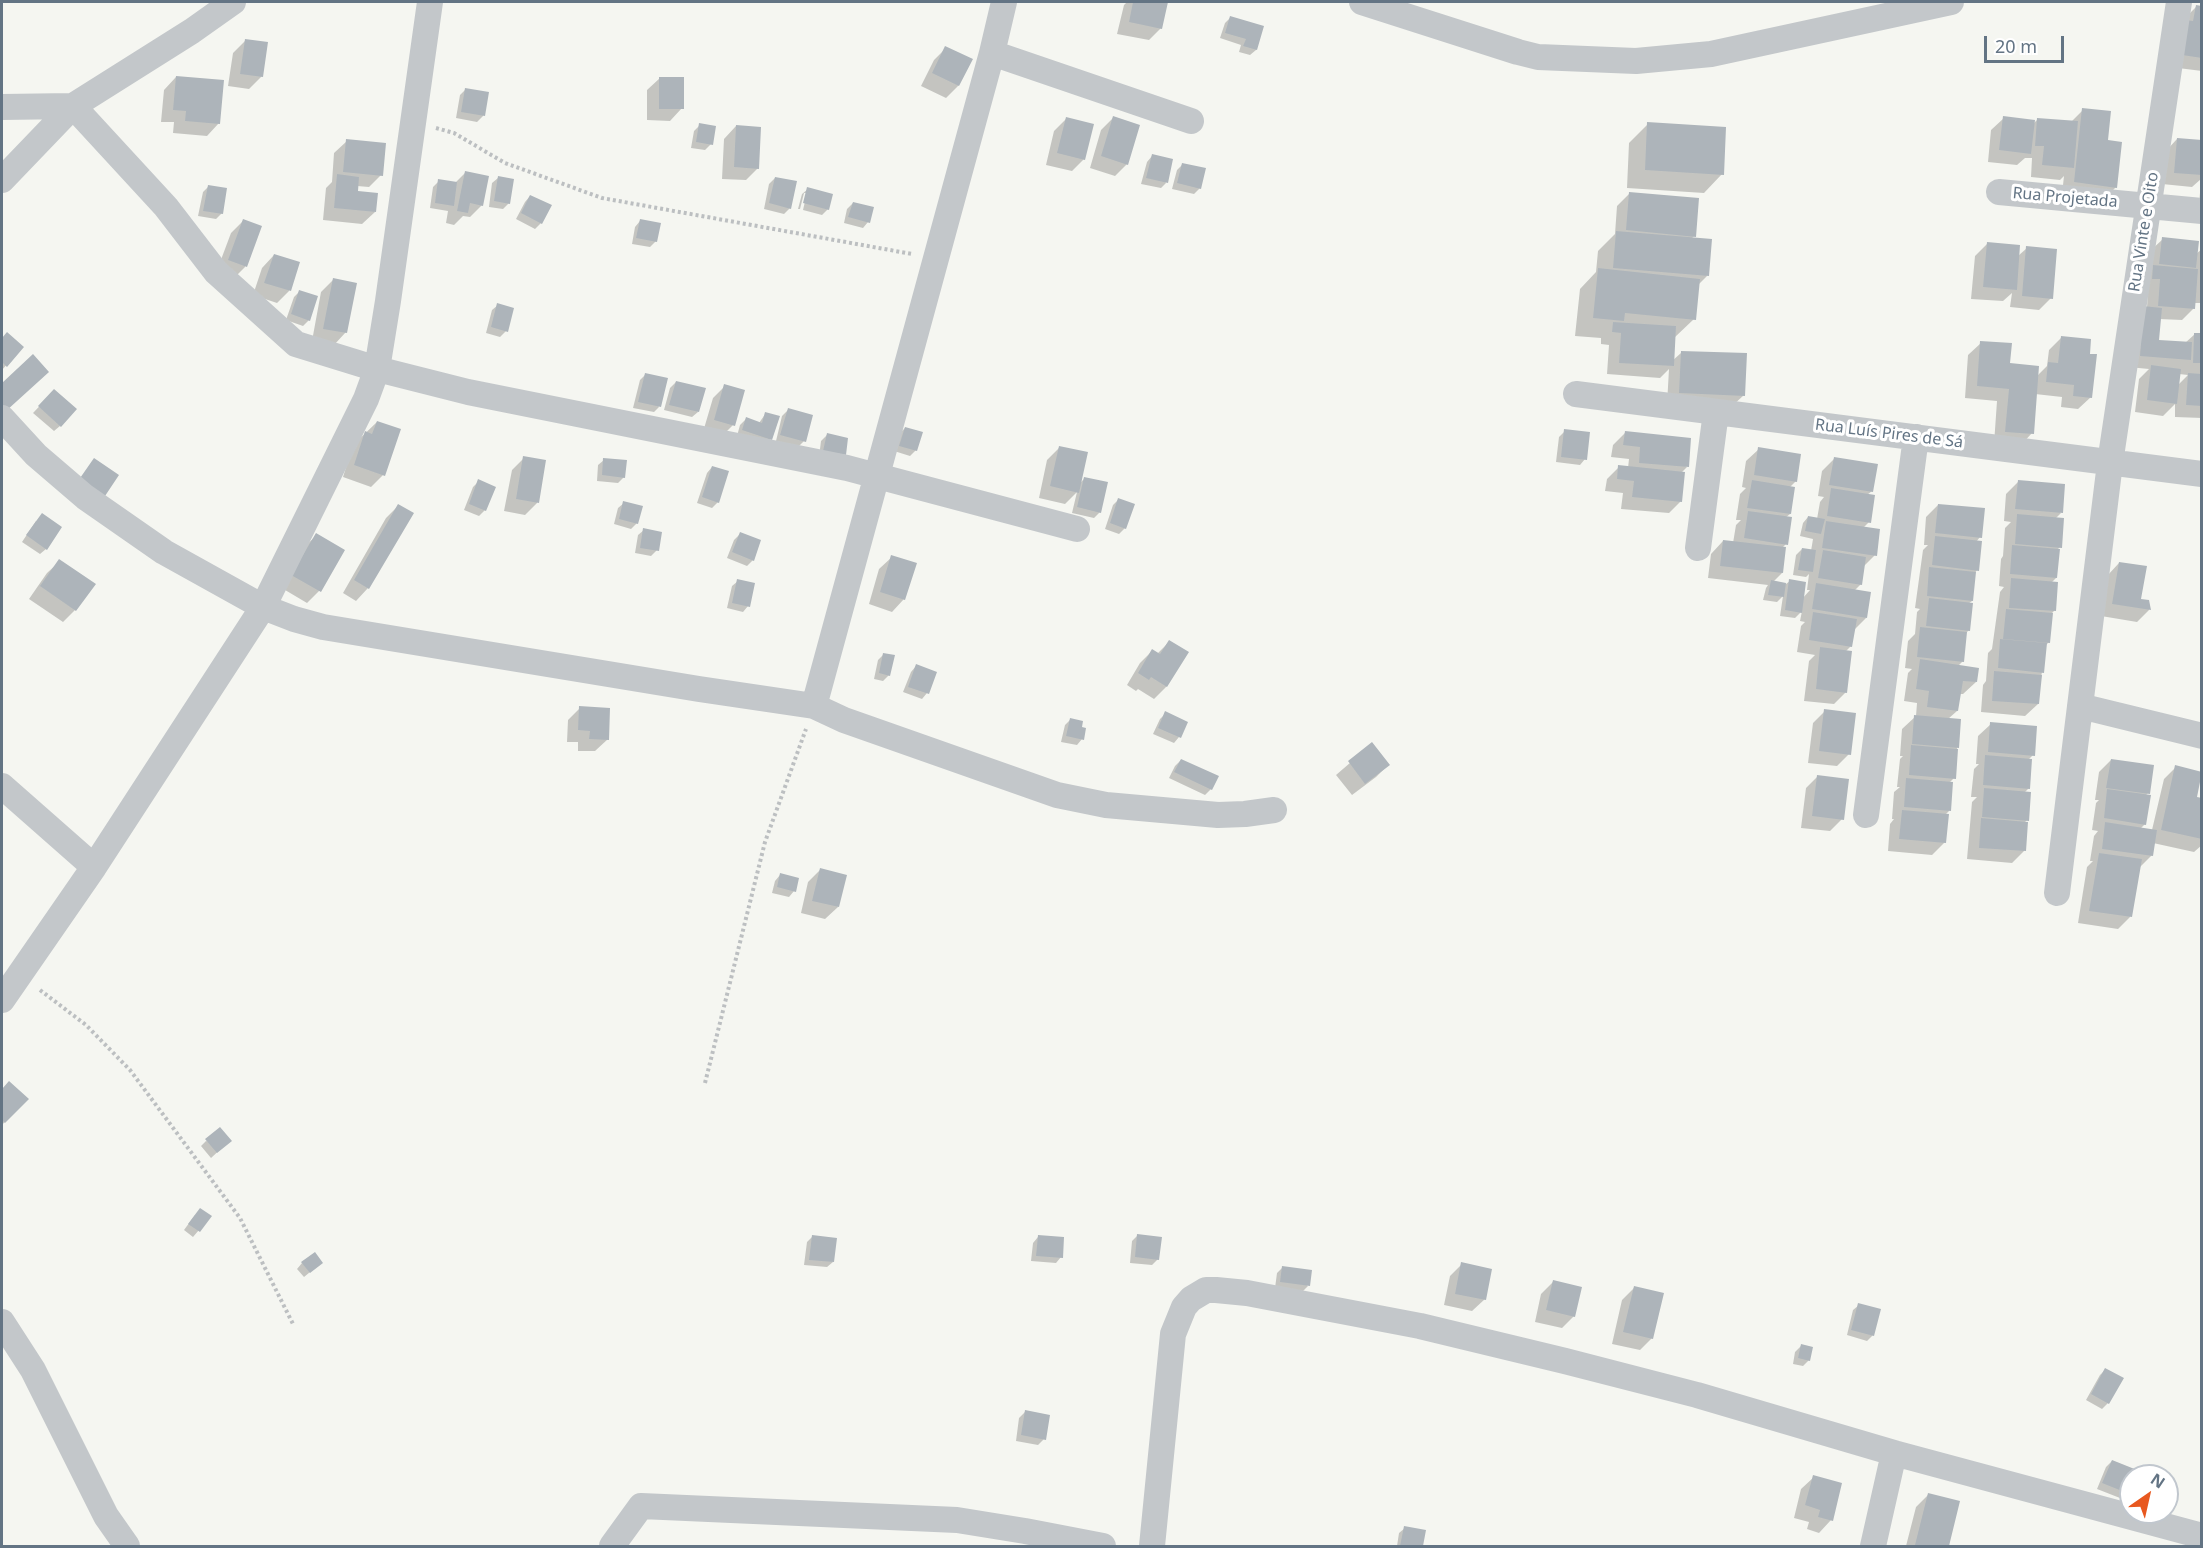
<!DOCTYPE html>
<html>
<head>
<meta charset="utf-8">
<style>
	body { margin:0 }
	#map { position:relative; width:2203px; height:1548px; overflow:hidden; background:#f5f6f1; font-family:"Noto Sans",sans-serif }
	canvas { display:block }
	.frame { position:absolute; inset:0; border:3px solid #637484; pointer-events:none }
	.north { position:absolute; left:2119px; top:1464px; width:60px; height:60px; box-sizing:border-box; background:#fff; border:2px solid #c1c7ce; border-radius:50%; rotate:34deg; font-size:16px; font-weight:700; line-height:24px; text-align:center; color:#637484 }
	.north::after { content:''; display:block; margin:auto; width:21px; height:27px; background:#e8581f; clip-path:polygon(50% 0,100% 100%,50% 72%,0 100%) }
	.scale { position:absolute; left:1984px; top:36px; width:80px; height:27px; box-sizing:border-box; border:3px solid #637484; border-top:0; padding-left:8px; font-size:18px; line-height:21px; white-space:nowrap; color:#637484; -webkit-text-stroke:4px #fff; paint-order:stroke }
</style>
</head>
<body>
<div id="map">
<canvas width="2203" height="1548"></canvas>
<div class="frame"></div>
<div class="north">N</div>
<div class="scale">20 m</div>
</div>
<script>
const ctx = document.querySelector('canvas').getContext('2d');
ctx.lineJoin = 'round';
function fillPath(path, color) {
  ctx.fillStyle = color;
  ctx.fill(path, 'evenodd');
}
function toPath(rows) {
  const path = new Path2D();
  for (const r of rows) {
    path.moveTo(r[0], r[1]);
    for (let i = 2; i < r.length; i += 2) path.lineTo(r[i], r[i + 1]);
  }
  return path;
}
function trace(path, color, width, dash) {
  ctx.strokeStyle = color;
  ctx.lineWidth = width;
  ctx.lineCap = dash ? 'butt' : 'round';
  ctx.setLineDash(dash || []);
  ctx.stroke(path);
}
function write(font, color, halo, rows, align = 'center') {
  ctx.font = font + ' "Noto Sans",sans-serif';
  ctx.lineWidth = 6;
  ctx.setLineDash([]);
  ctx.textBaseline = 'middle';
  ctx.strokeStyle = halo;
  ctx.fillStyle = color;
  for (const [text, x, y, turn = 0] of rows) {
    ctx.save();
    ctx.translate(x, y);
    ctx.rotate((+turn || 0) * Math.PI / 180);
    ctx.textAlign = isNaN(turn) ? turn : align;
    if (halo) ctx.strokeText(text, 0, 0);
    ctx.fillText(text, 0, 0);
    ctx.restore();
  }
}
fillPath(toPath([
	[1127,2,1166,2,1161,28,1149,40,1117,34,1124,5],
	[2196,7,2202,7,2202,71,2170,67,2184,19],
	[1231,17,1262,27,1256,50,1250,55,1239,52,1241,45,1220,38,1225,23],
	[245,41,262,76,249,89,228,86,233,53],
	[946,48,971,60,958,86,946,98,921,86,934,60],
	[176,77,219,123,207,136,173,133,174,122,161,122,164,90],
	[660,78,682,108,670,121,647,120,647,90],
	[466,89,487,93,483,116,477,122,456,118,460,95],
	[2083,110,2106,142,2116,187,2104,199,2062,194,2064,176,2060,180,2031,177,2032,158,2025,158,2017,165,1988,162,1991,130,2004,118,2033,124,2038,119,2071,122],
	[1113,118,1127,164,1115,176,1090,168,1101,130],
	[1066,119,1084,159,1072,171,1046,165,1054,131],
	[1648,124,1722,174,1704,193,1627,188,1629,143],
	[700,125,711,144,705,150,691,148,694,131],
	[736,126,758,168,746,180,722,179,724,139],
	[2177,139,2202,141,2202,206,2199,206,2201,179,2192,187,2162,184,2165,152],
	[347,141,381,175,369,187,357,186,357,193,375,212,362,224,323,220,326,188,332,182,334,153],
	[1152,156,1166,183,1161,188,1141,184,1147,162],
	[1182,165,1200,188,1194,194,1172,189,1177,170],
	[465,173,482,205,470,217,463,216,454,225,446,223,448,211,430,208,433,187,439,181,455,183],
	[498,178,509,203,503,209,489,207,492,183],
	[775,178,790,208,784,214,764,209,769,184],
	[208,187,222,213,216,219,198,216,203,192],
	[808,189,828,209,822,215,803,210,807,193,804,193,800,209,798,209,802,194],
	[1629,194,1694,236,1691,239,1707,276,1697,286,1694,319,1674,338,1672,361,1681,353,1744,395,1731,407,1667,404,1669,369,1660,378,1607,374,1609,345,1601,344,1601,338,1575,336,1580,289,1596,272,1598,251,1615,234,1617,206],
	[530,196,541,223,535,229,516,219,525,202],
	[853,203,868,222,863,228,844,223,847,209],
	[243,221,260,226,245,267,233,279,216,273,231,233],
	[640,221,656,241,650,247,632,244,635,227],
	[2163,239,2196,254,2202,249,2202,303,2194,303,2194,308,2182,320,2159,319,2158,341,2185,343,2195,334,2202,335,2202,418,2175,417,2175,404,2163,416,2135,412,2139,379,2149,369,2128,367,2147,308,2150,251],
	[2179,374,2188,375,2178,385],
	[1987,244,2018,256,2027,248,2051,298,2039,310,2010,307,2012,293,2003,301,1971,299,1975,256],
	[274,255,298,263,289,291,277,303,253,295,262,268],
	[333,280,346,332,334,345,312,341,321,292],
	[300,291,309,320,303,326,286,320,294,297],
	[498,305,506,331,500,337,486,333,492,310],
	[7,334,22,347,2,370,2,340],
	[2061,338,2091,397,2078,409,2061,407,2062,397,2035,394,2032,433,2020,446,1994,444,1997,401,1965,398,1968,355,1981,343,2009,365,2037,376,2047,366,2049,350],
	[645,375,659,407,654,412,633,408,640,380],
	[676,382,698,412,692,417,664,410,670,388],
	[725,386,733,425,721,437,703,432,713,398],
	[54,391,60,426,54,431,33,413],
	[788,410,804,441,798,447,776,441,782,416],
	[766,413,771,439,765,445,737,436,740,425,746,419,759,423],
	[377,422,383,475,371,487,343,477,353,445],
	[905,428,916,450,910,456,894,451,899,434],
	[1565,431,1585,459,1580,465,1556,462,1559,437],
	[1625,433,1687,467,1681,473,1681,501,1669,513,1621,509,1623,493,1605,491,1607,479,1619,467,1628,468,1629,459,1611,457,1613,445],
	[827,435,847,439,819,457,821,441],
	[1060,447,1079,484,1085,478,1100,512,1094,518,1072,513,1077,492,1065,504,1039,498,1047,460],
	[1759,449,1796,481,1790,487,1790,514,1785,518,1786,544,1782,548,1782,573,1773,582,1786,584,1790,581,1802,599,1810,590,1807,590,1809,574,1806,577,1793,575,1796,555,1802,549,1811,551,1813,539,1800,536,1803,523,1808,517,1817,519,1820,502,1824,497,1818,496,1822,471,1834,459,1872,491,1867,495,1869,522,1863,528,1875,555,1863,567,1861,584,1854,591,1866,618,1854,630,1851,646,1845,652,1846,692,1834,704,1804,701,1809,661,1815,655,1797,652,1801,626,1805,622,1800,621,1802,611,1795,618,1780,616,1783,596,1777,602,1763,600,1766,588,1768,585,1708,578,1711,554,1723,541,1733,543,1736,525,1741,520,1736,520,1740,494,1746,488,1742,487,1746,461],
	[524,458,544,461,537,503,525,515,504,511,512,470],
	[604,460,624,477,618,483,597,481,598,465],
	[712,467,718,502,712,508,697,503,707,473],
	[479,481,485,510,479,516,464,510,473,487],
	[2018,482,2061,513,2055,519,2060,547,2058,549,2056,578,2051,583,2054,611,2051,614,2049,642,2045,646,2038,704,2025,716,1981,712,1983,685,1986,681,1988,653,1992,649,2000,592,2004,587,1999,586,2001,559,2003,556,2005,528,2011,522,2004,521,2006,494],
	[1118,500,1125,528,1119,534,1105,529,1113,505],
	[624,503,637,523,631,529,614,524,618,508],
	[1938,505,1980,537,1976,542,1977,570,1975,573,1972,601,1968,604,1969,630,1966,633,1963,661,1958,666,1976,682,1963,694,1959,694,1957,711,1948,719,1960,720,1954,778,1949,783,1949,811,1945,815,1945,842,1932,855,1888,851,1890,824,1894,819,1892,819,1894,792,1900,787,1897,787,1900,759,1903,756,1900,756,1902,729,1916,716,1917,703,1904,701,1908,673,1912,669,1905,668,1908,641,1915,634,1917,612,1920,609,1915,608,1923,550,1928,545,1924,545,1926,517],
	[398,506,412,514,368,588,356,601,343,593,386,518],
	[36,521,46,549,40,554,22,542],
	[644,530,657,550,651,556,635,553,638,535],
	[740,534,753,560,747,566,727,558,734,540],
	[317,535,319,591,307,603,280,587,304,547],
	[892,557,904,599,892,612,869,604,879,569],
	[60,561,75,610,63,622,29,599,47,573],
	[2119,563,2139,600,2148,601,2149,610,2137,622,2101,616,2107,576],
	[738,581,748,606,743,612,727,608,732,586],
	[1169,642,1187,652,1166,687,1154,699,1138,689,1136,691,1127,685,1140,663,1152,651,1157,654],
	[884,654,889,675,883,681,874,679,878,660],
	[916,666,927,693,922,699,903,692,911,672],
	[580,708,608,739,595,751,578,751,578,742,567,742,568,720],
	[1825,711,1849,754,1837,766,1808,763,1813,723],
	[1166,713,1179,737,1174,743,1153,734,1160,719],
	[1070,720,1082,739,1077,745,1061,742,1065,725],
	[1991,724,2033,755,2028,760,2029,788,2025,792,2027,820,2024,823,2024,851,2012,863,1967,859,1972,802,1977,797,1971,797,1974,769,1979,764,1976,764,1978,736],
	[1372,744,1388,765,1376,777,1352,795,1336,775],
	[1181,760,1211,789,1205,795,1169,778,1175,766],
	[2111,760,2148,793,2145,796,2145,824,2140,829,2152,830,2164,779,2176,767,2195,798,2202,800,2202,845,2194,852,2153,843,2152,855,2139,868,2130,917,2118,929,2078,923,2087,867,2093,861,2090,861,2094,836,2098,831,2092,830,2096,803,2099,800,2095,800,2099,772],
	[1818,776,1842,819,1830,831,1801,828,1806,788],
	[820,870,838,907,825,919,801,913,808,882],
	[780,875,794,891,789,897,772,893,775,881],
	[9,1083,26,1099,2,1125,2,1091],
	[206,1141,224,1146,211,1158,201,1146],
	[195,1215,210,1217,193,1237,184,1230],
	[1138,1235,1158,1259,1152,1265,1130,1263,1132,1241],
	[813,1236,833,1262,827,1267,804,1265,807,1242],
	[1038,1237,1061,1257,1056,1263,1031,1261,1033,1243],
	[302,1263,315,1268,304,1277,297,1269],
	[1462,1264,1485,1299,1472,1311,1444,1305,1450,1276],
	[1283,1267,1308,1286,1303,1291,1275,1288,1277,1273],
	[1553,1282,1574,1316,1562,1328,1535,1322,1541,1294],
	[1634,1288,1652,1338,1640,1350,1612,1344,1622,1300],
	[1859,1305,1873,1335,1867,1341,1847,1335,1853,1310],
	[1801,1346,1809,1360,1803,1366,1793,1364,1795,1352],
	[2105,1370,2108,1403,2102,1409,2086,1400,2100,1375],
	[1025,1412,1044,1439,1038,1445,1016,1441,1019,1418],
	[2112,1461,2132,1476,2125,1493,2120,1498,2097,1489,2106,1467],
	[1814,1477,1831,1520,1819,1533,1807,1529,1809,1522,1794,1518,1801,1489],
	[1928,1495,1958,1502,1947,1546,1906,1546,1916,1507],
	[1405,1528,1424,1531,1421,1546,1397,1546,1399,1533]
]), '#0003');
fillPath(toPath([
	[1133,2,1168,2,1162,29,1129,22],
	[2196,5,2202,6,2202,58,2182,55,2186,20,2193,21],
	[1230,16,1264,26,1257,50,1243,46,1246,39,1225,33],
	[245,39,268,42,263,77,240,74],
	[945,46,973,59,959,86,932,73],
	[176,76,224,80,220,124,185,121,186,111,173,110],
	[659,77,684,77,684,109,659,109],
	[465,88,489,92,485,116,461,112],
	[2082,108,2111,111,2108,140,2122,142,2117,188,2074,182],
	[1113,116,1140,125,1128,165,1101,156],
	[2003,116,2035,120,2031,154,1999,150],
	[1066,117,1094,124,1085,160,1057,153],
	[2037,118,2078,121,2074,168,2042,165,2044,146,2035,146],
	[1647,122,1726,127,1724,175,1645,170],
	[699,123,716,126,713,145,696,142],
	[736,125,761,127,759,169,734,167],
	[2177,138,2202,140,2202,175,2174,173],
	[346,139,386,143,383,176,343,172],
	[1152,154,1173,159,1168,183,1146,178],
	[1182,163,1206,168,1201,189,1177,183],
	[465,171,489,176,483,206,470,203,468,213,457,211],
	[337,174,359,177,358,191,378,193,376,212,334,208],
	[498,176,514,179,510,204,494,201],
	[775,177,797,181,791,209,769,203],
	[438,179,457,182,454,206,435,203],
	[208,185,227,188,223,214,203,211],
	[807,187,833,194,829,210,803,203],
	[1629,192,1699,198,1696,237,1626,230],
	[530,195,552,205,542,224,521,213],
	[853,202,874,207,870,223,848,217],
	[243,219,262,226,247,267,228,260],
	[640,219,661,223,657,242,636,238],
	[1616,231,1712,239,1709,276,1613,268],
	[2162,237,2199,241,2196,268,2159,264],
	[1987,242,2020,245,2017,290,1983,287],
	[2026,246,2057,249,2053,299,2022,296],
	[274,254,300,262,291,291,264,283],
	[2153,265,2198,269,2195,309,2158,306,2160,279,2152,279],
	[1598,268,1700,279,1696,320,1625,313,1624,321,1593,318],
	[333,278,357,283,347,333,323,329],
	[299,290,318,296,310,321,291,314],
	[497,303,514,308,508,332,491,327],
	[2143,306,2162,308,2159,340,2192,342,2191,360,2140,356],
	[1613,322,1676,326,1674,366,1619,363,1621,333,1612,332],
	[7,332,24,347,7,367,2,362,2,338],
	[2194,333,2202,333,2202,363,2193,363],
	[2061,336,2091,339,2090,354,2097,354,2092,398,2073,396,2074,385,2046,382,2048,362,2058,363],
	[1980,341,2012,343,2010,363,2039,366,2034,434,2005,432,2009,389,1977,386],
	[1681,351,1747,353,1745,396,1679,393],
	[33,354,49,372,6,411,2,406,2,383],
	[2151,365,2181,369,2177,404,2147,400],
	[645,373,668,378,661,407,638,402],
	[2188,373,2202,374,2202,406,2186,405],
	[676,381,706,388,699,412,669,405],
	[724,384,745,390,735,426,714,420],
	[54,389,77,409,61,427,38,406],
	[788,408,813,415,806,442,780,435],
	[765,412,780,416,772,440,742,430,746,417,762,423],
	[377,421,401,429,385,476,354,465,365,431,372,434],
	[905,427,923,432,917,451,899,446],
	[1564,429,1590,432,1587,460,1561,457],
	[1625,431,1691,438,1689,467,1639,463,1640,447,1623,445],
	[827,433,848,438,846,455,823,451],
	[1059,446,1088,452,1079,493,1050,486],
	[1758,447,1801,454,1797,482,1754,475],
	[523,456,546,460,539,503,516,499],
	[1834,457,1878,464,1873,492,1829,485],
	[94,458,119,475,103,499,78,481],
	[603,458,627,460,625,478,602,475],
	[1618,465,1685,472,1682,502,1632,497,1634,481,1617,479],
	[712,466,729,471,719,503,702,497],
	[1084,477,1108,482,1101,513,1077,507],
	[478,479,496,487,486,511,469,504],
	[1752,480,1795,487,1791,514,1747,508],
	[2018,480,2065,484,2063,513,2015,509],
	[1831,488,1875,495,1871,523,1827,516],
	[1118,498,1135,504,1126,529,1110,523],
	[623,501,643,506,638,524,619,519],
	[398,504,414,513,369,589,354,580],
	[1938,504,1985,508,1982,538,1935,533],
	[1748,511,1792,517,1788,545,1744,538],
	[42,513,62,527,47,550,26,535],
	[2017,514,2064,518,2062,548,2015,544],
	[1808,516,1825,519,1821,534,1805,531],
	[1826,521,1880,529,1877,556,1822,548],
	[643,528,662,532,659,551,640,548],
	[740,532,761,540,754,561,732,552],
	[316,533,345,550,321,592,291,575],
	[1935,536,1982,541,1979,571,1932,565],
	[1723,540,1786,547,1783,573,1720,566],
	[2012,545,2060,549,2057,578,2010,574],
	[1802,548,1816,550,1813,572,1798,570],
	[1823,550,1866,557,1862,585,1818,578],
	[891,555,917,563,905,600,880,592],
	[59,559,96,584,76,611,40,586],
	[2119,562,2147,566,2141,599,2149,600,2151,610,2112,604],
	[1929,567,1976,572,1973,601,1927,596],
	[2011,578,2058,582,2056,611,2009,608],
	[737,579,755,583,750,607,732,603],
	[1789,579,1806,582,1802,613,1785,610],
	[1771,580,1786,583,1784,597,1768,595],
	[1816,583,1871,592,1867,618,1812,609],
	[1929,598,1973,603,1970,631,1926,626],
	[2006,609,2053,613,2050,643,2003,639],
	[1813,612,1857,619,1852,647,1809,640],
	[1920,627,1967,632,1964,662,1917,657],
	[2000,639,2047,643,2044,673,1998,668],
	[1169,640,1189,652,1167,687,1151,677,1149,680,1138,673,1152,649,1160,654],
	[1820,647,1852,651,1847,693,1816,689],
	[883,653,895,655,890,676,879,673],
	[1920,659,1979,668,1977,682,1963,681,1958,711,1927,707,1929,691,1916,689],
	[916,664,937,672,929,694,908,687],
	[1994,671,2042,675,2039,704,1992,701],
	[579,706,610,708,609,740,589,739,590,731,578,730],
	[1824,709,1856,713,1851,755,1819,751],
	[1165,711,1188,722,1181,738,1158,728],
	[1914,715,1961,719,1959,748,1912,744],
	[1070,718,1083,721,1082,727,1086,728,1084,740,1066,736],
	[1990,722,2037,726,2035,756,1988,752],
	[1372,742,1390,765,1365,784,1348,761],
	[1911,745,1958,749,1956,779,1909,775],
	[1985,755,2032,759,2030,789,1983,785],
	[1181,759,1219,776,1212,790,1174,772],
	[2111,759,2154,765,2150,794,2106,788],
	[2175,765,2202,772,2197,797,2202,798,2202,839,2161,830],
	[1817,775,1849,779,1844,820,1812,816],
	[1906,778,1953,782,1951,811,1904,807],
	[1984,788,2031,792,2029,821,1982,817],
	[2107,789,2151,795,2146,825,2104,818],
	[1902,810,1949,814,1946,843,1899,839],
	[1981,818,2028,822,2026,851,1979,848],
	[2105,822,2157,830,2153,856,2102,849],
	[2099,853,2142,859,2132,917,2089,911],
	[820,868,847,875,839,907,812,901],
	[780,873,799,878,796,892,777,887],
	[9,1081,29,1099,5,1123,2,1120,2,1089],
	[220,1127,232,1141,217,1153,205,1139],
	[200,1208,212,1216,200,1232,188,1224],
	[1137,1234,1162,1237,1159,1260,1135,1257],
	[812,1235,837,1238,834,1262,809,1260],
	[1038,1235,1064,1237,1063,1258,1036,1256],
	[315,1252,323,1263,310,1273,301,1262],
	[1461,1262,1492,1269,1486,1300,1455,1294],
	[1282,1266,1312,1270,1310,1286,1280,1282],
	[1553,1280,1582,1287,1575,1317,1546,1310],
	[1634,1286,1664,1293,1653,1339,1623,1332],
	[1858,1303,1881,1309,1874,1336,1851,1330],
	[1801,1344,1813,1347,1810,1361,1798,1358],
	[2105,1368,2124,1378,2109,1404,2091,1394],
	[1025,1410,1050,1415,1046,1440,1021,1435],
	[2112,1460,2137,1470,2134,1476,2131,1476,2131,1483,2127,1493,2102,1483],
	[1813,1475,1842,1483,1833,1521,1818,1517,1820,1510,1805,1505],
	[1928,1493,1960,1501,1949,1546,1915,1545],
	[1404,1526,1426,1530,1423,1546,1400,1546]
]), '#adb4ba');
trace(toPath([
	[436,128,454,133,505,163,602,198,912,254],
	[40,990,86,1025,130,1070,240,1218,294,1326],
	[705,1083,765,842,806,729]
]), '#bcbfc1', 4, [3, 3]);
trace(toPath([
	[1362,2,1518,52,1538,57,1636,61,1711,54,1951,2],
	[992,53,1191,121],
	[2,107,73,106,166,207,216,272,296,344,377,369,468,392,847,468,1077,529],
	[2,180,73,106,192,31,233,2],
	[1999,192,2202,211],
	[1576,394,2202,474],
	[2,418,36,455,85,497,164,552,263,607,294,619,323,627,699,689,814,706,844,720,1057,795,1106,805,1218,815,1245,814,1274,810],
	[1698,548,1716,412],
	[814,706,992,53,1004,2],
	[2080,706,2202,736],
	[2,786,94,867],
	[1866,815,1916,437],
	[2057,893,2110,463,2179,2],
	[2,1000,94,867,263,607,366,399,377,369,388,301,430,2],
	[2,1322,33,1370,106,1516,127,1546],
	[612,1546,641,1506,957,1520,1025,1531,1103,1546],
	[1152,1546,1173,1334,1184,1307,1191,1299,1206,1290,1216,1290,1247,1293,1420,1326,1565,1361,1697,1395,1894,1453,2202,1536],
	[1873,1546,1894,1453]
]), '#c3c7ca', 26);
write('16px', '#637484', '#fff', [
	["Rua Projetada",2065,198,5],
	["Rua Vinte e Oito",2144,232,-81],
	["Rua Luís Pires de Sá",1889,434,7]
]);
</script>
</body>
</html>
